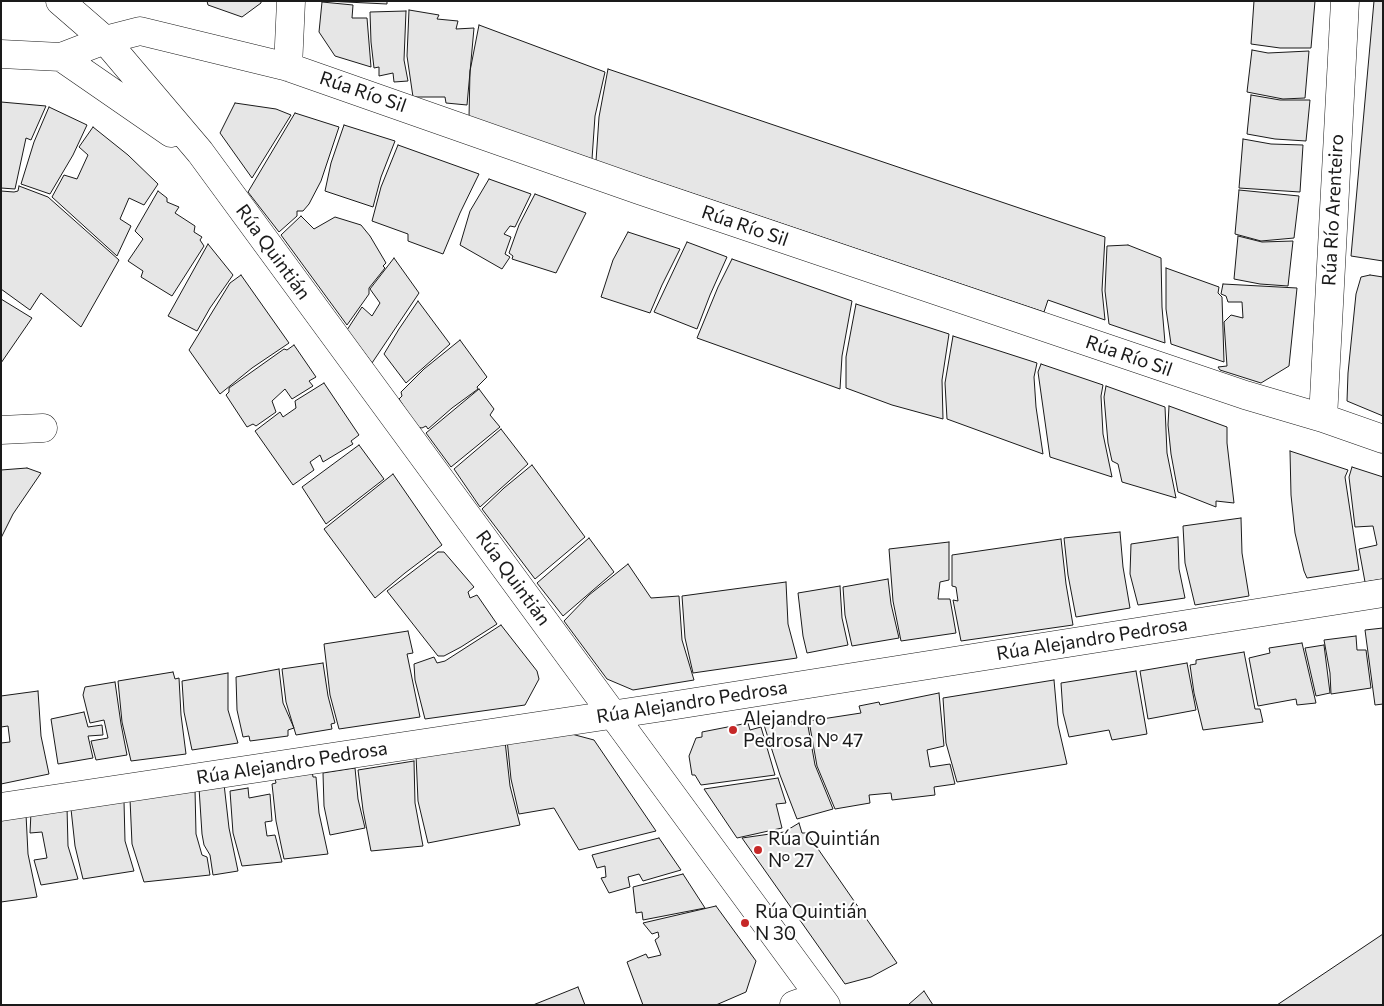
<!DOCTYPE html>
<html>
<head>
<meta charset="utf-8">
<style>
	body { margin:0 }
	#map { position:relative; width:1384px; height:1006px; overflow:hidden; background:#fff; font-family:Commissioner,sans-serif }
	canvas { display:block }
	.frame { position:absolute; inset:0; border:2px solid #1a1a1a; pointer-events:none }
</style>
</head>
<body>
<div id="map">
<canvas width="1384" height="1006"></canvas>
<div class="frame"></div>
</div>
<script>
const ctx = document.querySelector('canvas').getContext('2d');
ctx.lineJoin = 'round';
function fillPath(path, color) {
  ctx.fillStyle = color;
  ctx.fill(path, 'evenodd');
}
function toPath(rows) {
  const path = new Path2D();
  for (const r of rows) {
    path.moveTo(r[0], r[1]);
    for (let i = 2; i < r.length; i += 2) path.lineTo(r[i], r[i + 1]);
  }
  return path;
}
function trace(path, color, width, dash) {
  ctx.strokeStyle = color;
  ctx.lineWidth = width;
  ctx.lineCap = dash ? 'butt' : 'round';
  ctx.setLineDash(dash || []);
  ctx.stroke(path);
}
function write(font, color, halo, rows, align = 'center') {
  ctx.font = font + ' Commissioner,sans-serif';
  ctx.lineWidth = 4;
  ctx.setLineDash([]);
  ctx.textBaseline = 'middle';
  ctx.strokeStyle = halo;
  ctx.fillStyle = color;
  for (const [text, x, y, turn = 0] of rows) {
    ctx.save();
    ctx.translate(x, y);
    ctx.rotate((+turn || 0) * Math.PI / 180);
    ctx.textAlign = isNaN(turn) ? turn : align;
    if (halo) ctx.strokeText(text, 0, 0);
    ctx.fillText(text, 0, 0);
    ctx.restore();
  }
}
const building = toPath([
	[207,1,261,1,261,3,242,17,208,5,207,1],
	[326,1,387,1,387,4,326,1],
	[1254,1,1315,1,1311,48,1280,48,1251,44,1254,1],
	[1374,1,1383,1,1383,261,1351,256,1374,1],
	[322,2,353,5,352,18,367,18,371,67,335,56,319,32,322,2],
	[409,10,439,15,437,19,458,21,456,29,474,28,467,105,446,103,445,97,413,97,407,56,409,10],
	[406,11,404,60,408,81,394,82,393,73,379,76,379,67,374,68,371,42,370,12,406,11],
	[479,25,605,72,595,116,592,159,469,117,470,71,479,25],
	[1252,50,1268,53,1309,51,1305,98,1283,99,1247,92,1252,50],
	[608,69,1105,237,1102,290,1105,320,1048,300,1044,312,596,161,599,117,608,69],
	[1251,95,1280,100,1310,100,1306,141,1275,139,1247,134,1251,95],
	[1,102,46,106,31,140,26,138,15,189,1,188,1,102],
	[235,103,276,109,291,115,252,178,220,133,235,103],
	[49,107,87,125,73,155,50,194,21,184,34,142,49,107],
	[295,113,339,127,321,181,309,204,303,211,297,211,297,216,279,232,248,192,295,113],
	[344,125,395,141,381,177,373,207,325,191,331,163,344,125],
	[93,127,128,155,158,184,144,205,129,198,120,219,131,226,117,256,52,197,64,175,77,179,88,155,79,147,93,127],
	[1243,139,1271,144,1303,145,1300,192,1239,188,1243,139],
	[398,145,479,174,460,213,443,254,408,241,408,234,372,221,381,187,398,145],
	[489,179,531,194,515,227,510,226,504,234,511,237,505,254,510,257,502,269,460,245,470,211,489,179],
	[19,186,48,197,119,260,81,327,41,293,30,310,1,289,1,191,14,192,18,191,19,186],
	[1239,190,1299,196,1294,238,1261,241,1235,234,1239,190],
	[158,191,167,198,167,202,179,207,175,213,195,226,194,232,202,237,200,240,204,246,172,296,141,277,143,271,128,261,143,239,135,231,158,191],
	[535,194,586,213,556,273,512,259,513,256,509,253,519,225,535,194],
	[301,216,314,229,335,217,361,225,370,236,386,263,383,266,385,268,369,288,369,294,347,325,281,235,301,216],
	[628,232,680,249,662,285,650,313,601,297,613,260,628,232],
	[1238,236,1262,242,1293,241,1288,286,1260,284,1234,279,1238,236],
	[687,242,727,257,710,295,697,329,654,312,687,242],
	[208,244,233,275,210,308,197,331,168,316,208,244],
	[1128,245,1161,258,1162,307,1165,343,1109,324,1105,291,1107,246,1128,245],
	[394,258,419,293,372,363,347,330,362,307,372,316,380,303,370,289,394,258],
	[732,259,852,301,842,356,840,389,697,338,718,287,732,259],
	[1166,268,1219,287,1218,293,1222,297,1224,362,1171,344,1166,309,1166,268],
	[241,275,289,343,252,368,220,394,189,350,230,283,241,275],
	[1370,275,1383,277,1383,416,1347,401,1348,373,1356,294,1361,277,1370,275],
	[1223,284,1297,288,1289,366,1261,383,1220,370,1218,367,1227,366,1224,322,1231,315,1243,318,1242,302,1228,302,1226,296,1221,294,1223,284],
	[1,299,32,318,1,363,1,299],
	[418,301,450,344,406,383,384,354,399,329,418,301],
	[856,304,949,334,942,380,943,419,892,405,846,388,846,357,856,304],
	[953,336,1037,363,1034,377,1036,407,1043,454,947,419,945,383,953,336],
	[460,340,487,377,477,387,478,389,452,408,428,429,426,426,422,428,417,427,399,399,402,396,401,392,424,369,460,340],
	[294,345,316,377,309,381,313,386,292,399,285,389,272,401,276,412,256,426,253,424,247,427,226,395,229,392,229,388,284,349,287,350,294,345],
	[1041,364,1103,385,1101,396,1103,434,1112,477,1050,457,1038,372,1041,364],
	[324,383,359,435,351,441,353,444,323,462,320,455,310,462,314,470,293,485,255,431,280,412,283,417,296,408,295,401,324,383],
	[1106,386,1165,407,1167,453,1176,498,1122,482,1118,464,1112,461,1108,443,1104,397,1106,386],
	[479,389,494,409,490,415,500,427,451,467,426,433,479,389],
	[1169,406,1227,427,1227,443,1234,503,1216,501,1216,507,1178,492,1171,454,1168,425,1169,406],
	[501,429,528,464,480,507,454,469,501,429],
	[359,445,384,479,326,524,302,487,359,445],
	[1290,451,1348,470,1345,477,1359,570,1307,578,1304,571,1295,533,1291,495,1290,451],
	[532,465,585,537,535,579,482,509,504,488,532,465],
	[1352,467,1383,477,1383,579,1365,582,1359,549,1377,545,1373,526,1355,527,1349,477,1352,467],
	[27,468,41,473,13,514,1,538,1,470,27,468],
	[393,474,442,545,405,573,375,598,324,529,393,474],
	[1241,518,1242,553,1249,596,1195,605,1185,563,1183,526,1241,518],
	[1120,532,1123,567,1130,608,1076,617,1068,575,1064,538,1120,532],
	[1178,537,1179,569,1185,598,1138,605,1130,574,1131,544,1178,537],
	[589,538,614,572,563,616,537,583,589,538],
	[1061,539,1066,584,1073,625,961,641,953,600,958,601,956,587,952,586,952,555,1061,539],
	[949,542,949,580,940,582,938,599,950,599,956,633,901,641,893,601,889,549,949,542],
	[438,552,444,552,474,587,468,592,470,598,477,595,497,624,461,647,444,656,438,656,387,591,438,552],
	[628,564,651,598,679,596,682,640,694,680,633,690,607,679,564,621,589,595,628,564],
	[888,579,891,604,899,638,852,646,845,615,843,587,888,579],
	[786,582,788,624,797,658,693,673,685,638,682,596,786,582],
	[840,586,842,618,848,645,807,653,803,636,798,593,840,586],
	[501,625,537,671,539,679,525,705,425,719,415,680,414,664,434,657,437,663,445,661,501,625],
	[1383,628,1383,704,1375,705,1365,630,1383,628],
	[408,631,413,653,407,654,420,717,339,729,330,695,324,644,408,631],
	[1356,636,1357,650,1366,650,1371,688,1331,694,1330,673,1324,640,1356,636],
	[1302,643,1316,703,1297,705,1296,699,1258,706,1249,658,1270,653,1269,648,1302,643],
	[1324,645,1330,693,1316,696,1305,648,1324,645],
	[1244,652,1255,709,1260,709,1263,722,1203,730,1194,693,1190,665,1196,664,1196,660,1244,652],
	[323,663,328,696,335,723,331,724,332,729,296,735,286,702,282,669,323,663],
	[1187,663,1196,710,1148,719,1140,671,1187,663],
	[279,669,283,703,294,728,288,730,288,736,250,741,249,736,243,737,237,710,236,677,279,669],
	[1136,671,1147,734,1112,740,1109,730,1069,737,1063,713,1061,683,1136,671],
	[173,672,175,679,179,678,181,715,186,754,131,761,122,722,118,681,173,672],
	[228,673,228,710,238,743,192,750,184,712,182,681,228,673],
	[1054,680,1058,725,1067,764,957,782,946,743,943,698,1054,680],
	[115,682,121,724,127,755,96,760,91,741,108,738,104,720,90,723,83,695,85,687,115,682],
	[38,691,41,736,49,774,1,784,1,743,10,742,8,726,1,727,1,696,38,691],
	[939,693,944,746,927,750,930,767,950,764,955,784,934,787,935,795,892,800,891,793,869,795,870,803,835,809,817,766,809,721,861,713,859,706,879,702,880,705,939,693],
	[84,712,88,727,102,725,103,735,88,736,93,758,58,764,51,719,84,712],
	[790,717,790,722,803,721,804,726,808,726,815,765,833,809,797,819,780,775,764,725,778,723,779,720,790,717],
	[748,723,750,730,761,727,775,775,701,785,695,775,692,775,689,756,696,738,702,737,702,732,748,723],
	[564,732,594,740,656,831,579,850,554,808,519,814,511,779,507,739,564,732],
	[505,741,510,786,520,825,428,843,418,801,416,755,505,741],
	[414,761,415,803,423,846,371,851,363,810,358,770,414,761],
	[355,768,358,799,365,828,330,835,324,806,323,773,355,768],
	[312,771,313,777,316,777,319,813,328,854,284,859,276,821,272,784,276,783,275,778,312,771],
	[778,778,786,803,776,804,782,828,737,838,704,789,778,778],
	[224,784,229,828,238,871,213,875,210,855,204,845,202,834,199,788,224,784],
	[248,788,249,798,270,794,272,821,265,822,267,836,275,835,282,862,242,866,233,833,230,791,248,788],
	[195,789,196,834,202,855,207,857,210,875,144,882,132,844,130,799,195,789],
	[124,801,125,841,134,871,83,879,75,846,71,809,124,801],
	[67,807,68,846,78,879,41,885,34,860,47,858,42,832,30,833,31,812,67,807],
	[26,814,28,854,37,897,1,902,1,818,26,814],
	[799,823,802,833,807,833,897,963,871,977,845,984,742,838,784,832,799,823],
	[659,838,681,870,643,881,639,874,628,877,630,887,609,893,601,878,606,877,605,866,597,868,592,855,659,838],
	[683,874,705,908,643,920,642,912,636,913,633,887,683,874],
	[716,906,756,961,746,992,716,1005,643,1005,627,962,646,954,648,958,661,955,655,940,659,937,658,932,652,934,643,923,716,906],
	[1383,934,1383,1005,1277,1005,1383,934],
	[578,987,585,1005,533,1005,578,987],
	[924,991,933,1005,908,1005,924,991]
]);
fillPath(building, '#e6e6e6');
trace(building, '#1a1a1a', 1);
const street = toPath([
	[60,1,105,40,200,152,826,1005],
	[1,54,61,57,105,40,140,31,288,67,639,190,1245,395,1323,418,1383,439],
	[61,57,171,133],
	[288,67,291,1],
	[1323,418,1345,1],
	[1,430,43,428],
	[1,807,670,706,1383,593],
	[794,1005,819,996]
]);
trace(street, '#1a1a1a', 29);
trace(street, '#fff', 28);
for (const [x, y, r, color] of [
	[733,730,5,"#c62828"],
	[758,850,5,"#c62828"],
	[745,923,5,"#c62828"]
]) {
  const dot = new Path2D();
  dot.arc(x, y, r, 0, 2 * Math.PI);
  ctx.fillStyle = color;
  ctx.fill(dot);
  trace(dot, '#fff', 2);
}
write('19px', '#1a1a1a', '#fff', [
	["Rúa Río Sil",363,92,19],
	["Rúa Río Arenteiro",1333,210,-87],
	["Rúa Río Sil",745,226,19],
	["Rúa Quintián",273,252,54],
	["Rúa Río Sil",1129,356,19],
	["Rúa Quintián",513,578,54],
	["Rúa Alejandro Pedrosa",1092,639,-9],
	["Rúa Alejandro Pedrosa",692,702,-9],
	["Rúa Alejandro Pedrosa",292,763,-9]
]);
write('19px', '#1a1a1a', '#fff', [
	["Alejandro",743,719],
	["Pedrosa Nº 47",743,741],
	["Rúa Quintián",768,839],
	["Nº 27",768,861],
	["Rúa Quintián",755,912],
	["N 30",755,934]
], 'left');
</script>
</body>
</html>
